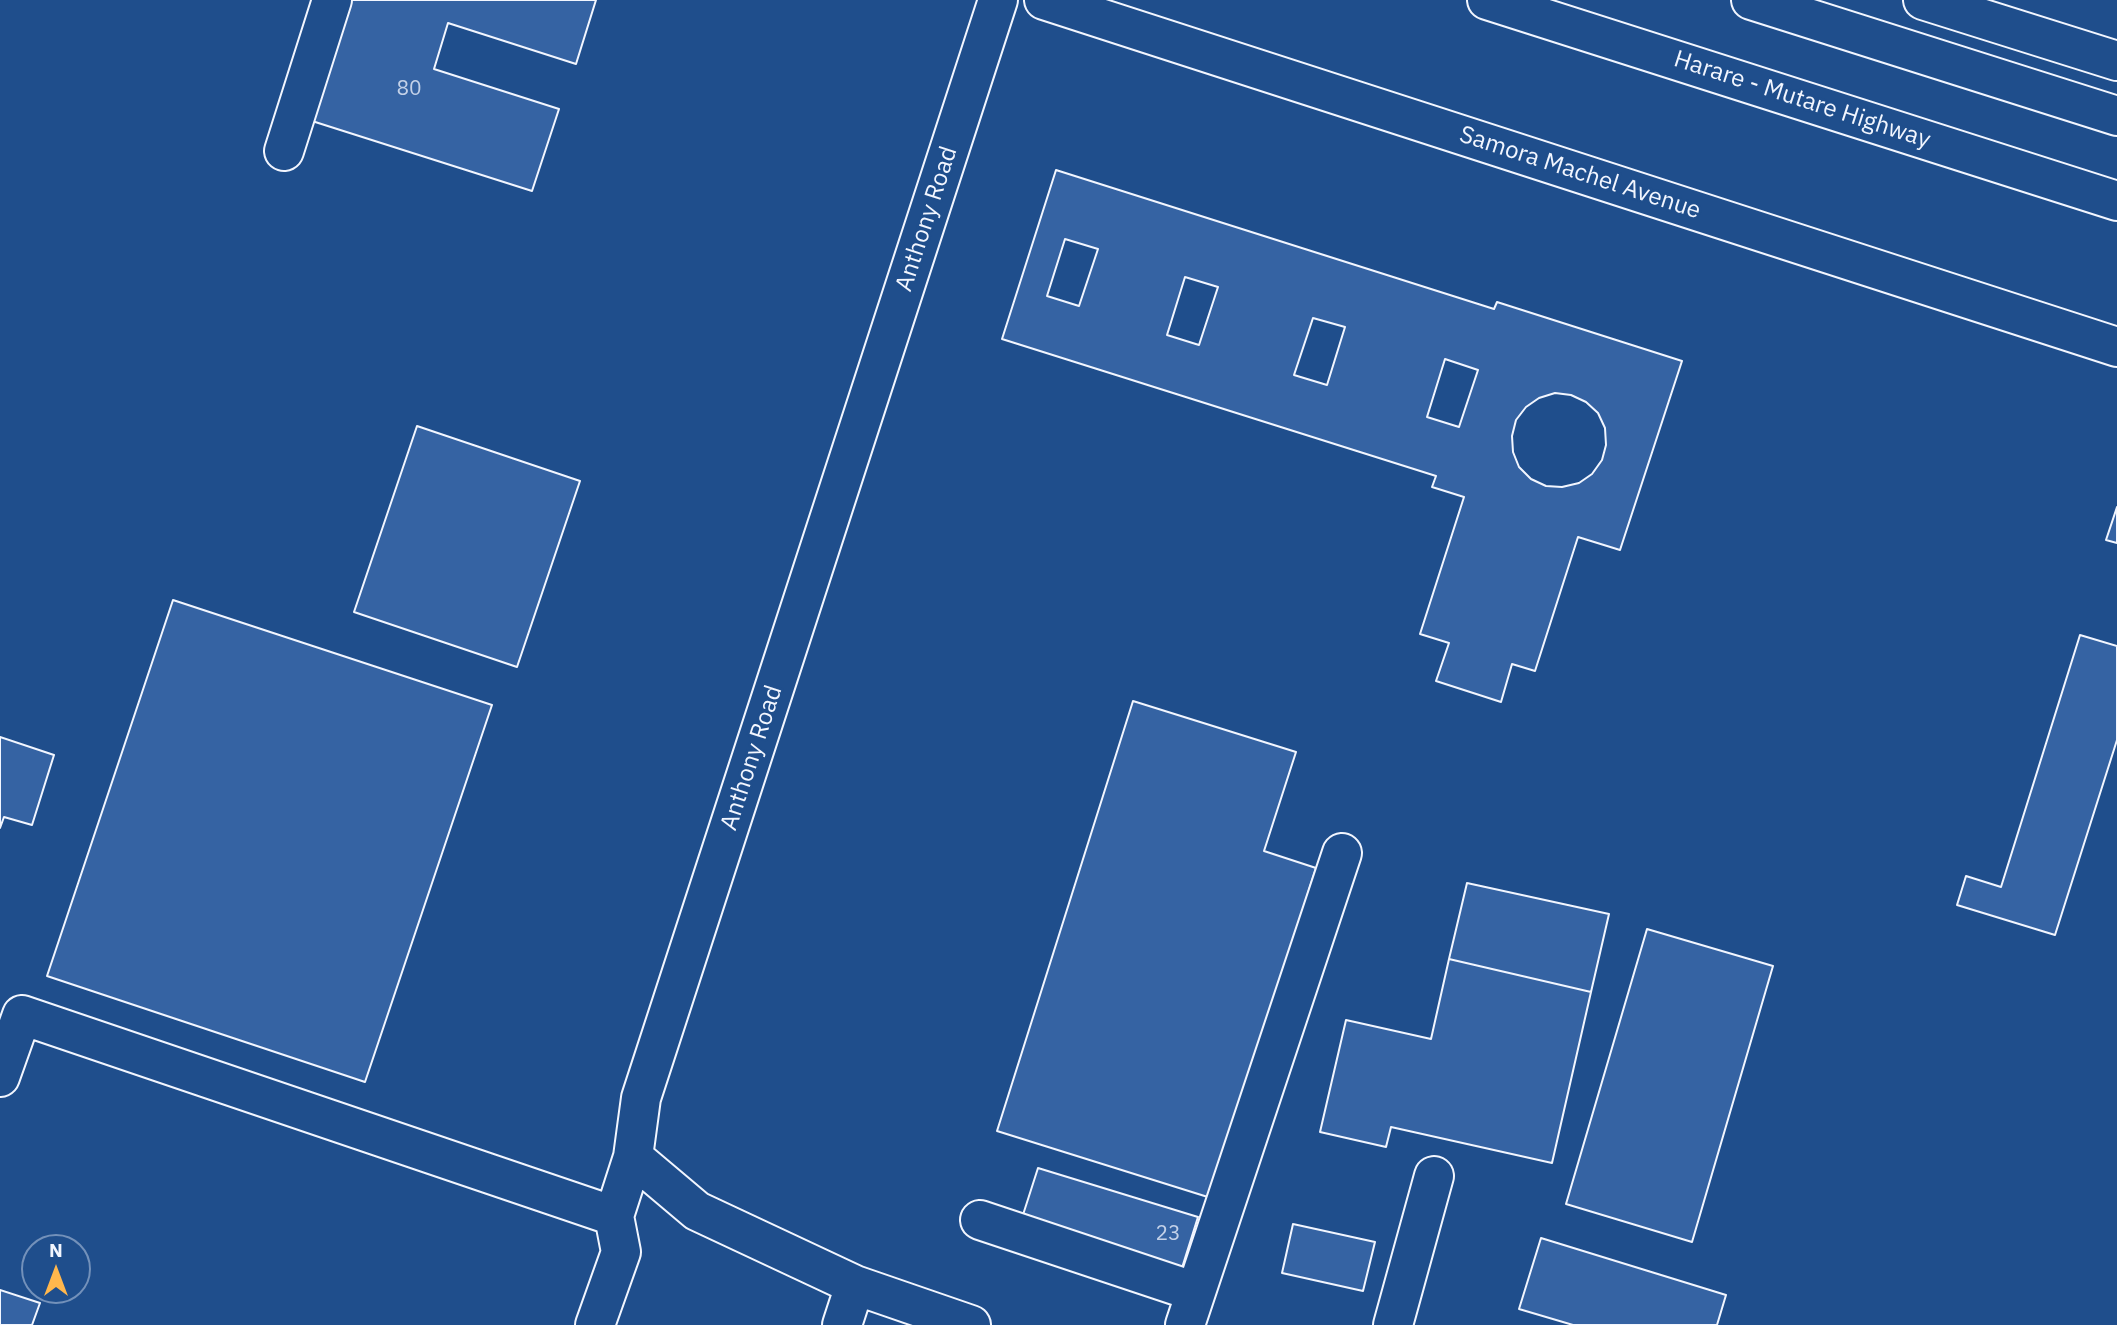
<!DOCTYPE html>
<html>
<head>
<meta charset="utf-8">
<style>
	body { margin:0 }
	#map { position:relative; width:2117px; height:1325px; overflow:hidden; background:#1f4e8c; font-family:"IBM Plex Sans",sans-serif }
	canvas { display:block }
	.north { position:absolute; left:21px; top:1234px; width:70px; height:70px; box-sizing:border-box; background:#1f4e8c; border:2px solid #7391ba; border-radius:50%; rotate:0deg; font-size:19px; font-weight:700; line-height:28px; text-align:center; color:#f2f6ff }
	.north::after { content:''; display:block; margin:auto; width:24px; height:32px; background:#ffb74d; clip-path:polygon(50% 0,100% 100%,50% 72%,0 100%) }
</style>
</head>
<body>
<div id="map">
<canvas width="2117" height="1325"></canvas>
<div class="north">N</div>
</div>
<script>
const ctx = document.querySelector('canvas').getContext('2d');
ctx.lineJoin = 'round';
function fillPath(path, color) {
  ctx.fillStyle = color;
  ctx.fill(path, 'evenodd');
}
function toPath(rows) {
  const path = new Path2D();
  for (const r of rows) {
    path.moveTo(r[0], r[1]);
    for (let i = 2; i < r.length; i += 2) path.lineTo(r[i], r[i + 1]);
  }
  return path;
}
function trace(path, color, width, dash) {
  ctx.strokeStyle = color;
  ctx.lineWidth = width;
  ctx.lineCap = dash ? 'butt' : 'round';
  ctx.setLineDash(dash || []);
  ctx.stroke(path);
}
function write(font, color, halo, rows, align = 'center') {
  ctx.font = font + ' "IBM Plex Sans",sans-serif';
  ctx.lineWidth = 5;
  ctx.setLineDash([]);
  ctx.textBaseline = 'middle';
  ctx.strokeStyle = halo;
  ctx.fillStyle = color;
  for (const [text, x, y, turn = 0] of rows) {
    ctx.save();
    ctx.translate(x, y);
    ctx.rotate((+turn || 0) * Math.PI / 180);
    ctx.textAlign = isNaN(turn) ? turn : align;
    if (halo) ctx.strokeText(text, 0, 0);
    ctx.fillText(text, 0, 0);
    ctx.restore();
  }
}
const building = toPath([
	[351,0,596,0,576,64,448,23,434,69,559,109,532,191,312,121,351,0],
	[1056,170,1494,309,1497,302,1682,361,1620,550,1578,537,1535,671,1512,664,1501,702,1436,681,1449,643,1420,634,1464,497,1432,487,1436,476,1002,339,1056,170],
	[1065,239,1098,249,1079,306,1047,296,1065,239],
	[1185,277,1218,287,1199,345,1167,335,1185,277],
	[1313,318,1345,327,1327,385,1294,375,1313,318],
	[1445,359,1478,370,1459,427,1427,417,1445,359],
	[1555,393,1571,395,1586,402,1598,413,1605,428,1606,445,1602,460,1592,474,1579,483,1562,487,1546,486,1531,479,1519,467,1513,452,1512,436,1516,420,1526,407,1539,398,1555,393],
	[417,426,580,481,517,667,354,612,417,426],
	[2117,507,2117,543,2106,540,2117,507],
	[173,600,492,705,365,1082,47,976,173,600],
	[2080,635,2117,646,2117,740,2055,935,1957,905,1966,876,2001,887,2080,635],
	[1133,701,1296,752,1264,851,1316,868,1211,1198,997,1131,1133,701],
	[0,737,54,755,32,825,4,817,0,828,0,737],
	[1467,883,1609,914,1591,992,1449,959,1467,883],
	[1647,929,1773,966,1692,1242,1566,1204,1647,929],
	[1449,959,1591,992,1552,1163,1391,1127,1386,1147,1320,1132,1346,1020,1431,1039,1449,959],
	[1038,1168,1198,1217,1181,1271,1021,1221,1038,1168],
	[1293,1224,1375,1242,1363,1291,1282,1273,1293,1224],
	[1541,1238,1726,1295,1717,1325,1573,1325,1519,1309,1541,1238],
	[0,1290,40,1303,32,1325,0,1325,0,1290]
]);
fillPath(building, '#3563a3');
trace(building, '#f2f6ff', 2);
const minor = toPath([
	[1044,0,2117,347],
	[1923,0,2117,61],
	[284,151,332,0],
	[0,1077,22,1015,614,1216],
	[980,1220,1196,1292],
	[595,1325,621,1252,614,1216,633,1157],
	[842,1325,855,1285],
	[971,1325,855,1285,697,1211,633,1157,641,1098,998,0],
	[1185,1325,1342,853],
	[1393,1325,1434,1176]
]);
const highway = toPath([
	[1487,0,2117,201],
	[1751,0,2117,116]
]);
trace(minor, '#f2f6ff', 42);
trace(highway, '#f2f6ff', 42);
trace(minor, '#1f4e8c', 38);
trace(highway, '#1f4e8c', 38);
write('21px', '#c3d1e8', null, [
	["80",409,89],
	["23",1168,1234]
]);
write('24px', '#f2f6ff', '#1f4e8c', [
	["Harare - Mutare Highway",1802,100,18],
	["Samora Machel Avenue",1580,173,18],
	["Anthony Road",927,219,-72],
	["Anthony Road",752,758,-72]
]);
</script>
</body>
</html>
